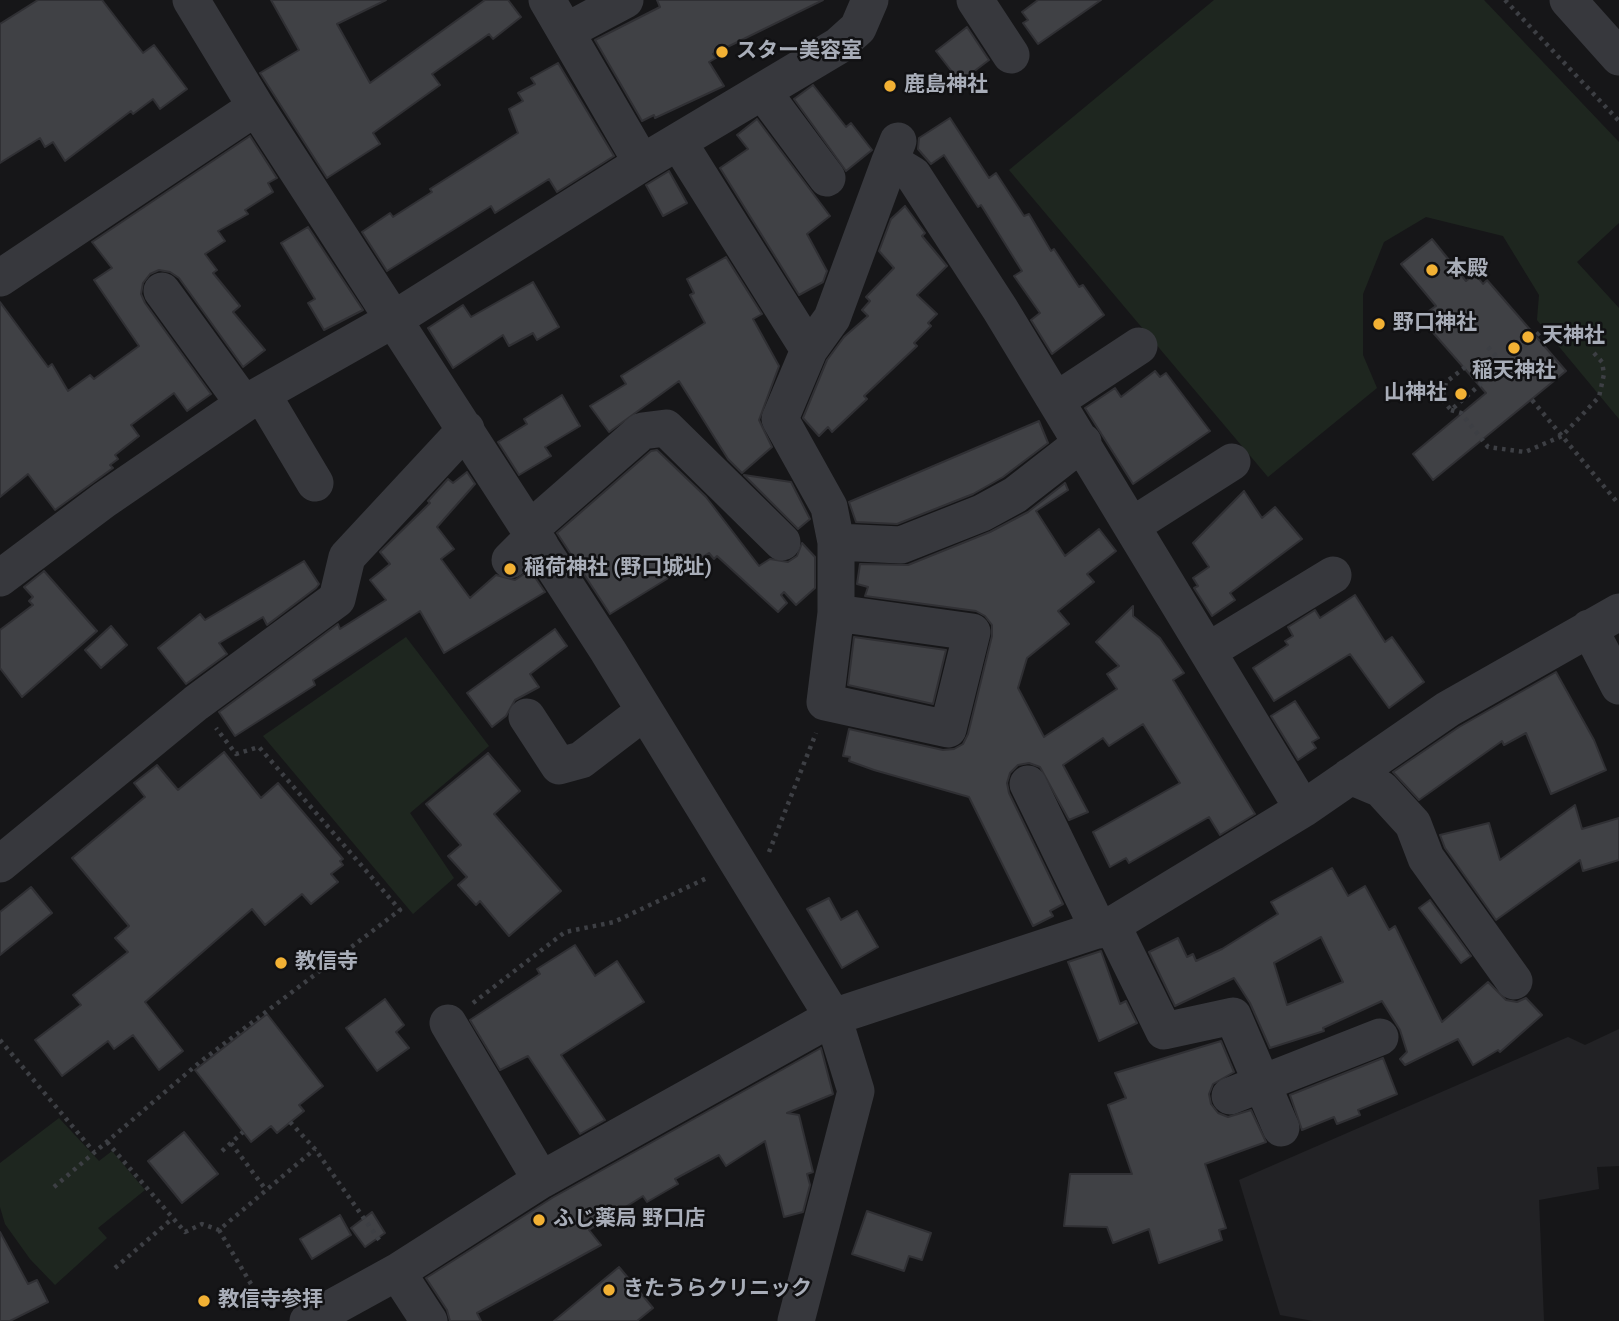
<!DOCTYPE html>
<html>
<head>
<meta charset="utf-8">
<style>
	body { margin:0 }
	canvas { display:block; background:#161618 }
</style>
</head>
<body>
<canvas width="1619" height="1321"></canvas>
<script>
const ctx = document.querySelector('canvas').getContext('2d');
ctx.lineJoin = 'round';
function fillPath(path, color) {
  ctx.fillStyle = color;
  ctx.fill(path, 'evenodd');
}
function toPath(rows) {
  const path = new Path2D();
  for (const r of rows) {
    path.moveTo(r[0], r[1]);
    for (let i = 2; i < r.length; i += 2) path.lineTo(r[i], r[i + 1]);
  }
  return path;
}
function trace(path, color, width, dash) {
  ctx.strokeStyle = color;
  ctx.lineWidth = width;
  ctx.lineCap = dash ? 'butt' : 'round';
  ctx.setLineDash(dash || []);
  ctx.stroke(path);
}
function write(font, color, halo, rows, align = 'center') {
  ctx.font = font + ' Roboto,"Noto Sans JP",sans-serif';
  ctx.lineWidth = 5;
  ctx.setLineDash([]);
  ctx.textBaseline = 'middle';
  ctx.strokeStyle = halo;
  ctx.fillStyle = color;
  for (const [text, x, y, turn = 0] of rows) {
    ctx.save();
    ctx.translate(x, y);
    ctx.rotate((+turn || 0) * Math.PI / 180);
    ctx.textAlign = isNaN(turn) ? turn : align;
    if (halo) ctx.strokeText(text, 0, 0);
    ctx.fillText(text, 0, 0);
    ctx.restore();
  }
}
fillPath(toPath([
	[1619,1029,1619,1166,1597,1167,1599,1189,1539,1200,1544,1321,1313,1321,1280,1315,1239,1180,1568,1037,1585,1045]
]), '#222225');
fillPath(toPath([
	[1214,0,1484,0,1619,142,1619,223,1577,262,1619,308,1619,419,1537,320,1539,295,1503,236,1426,217,1384,242,1363,294,1363,355,1377,388,1268,477,1009,170],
	[406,637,489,746,410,813,454,878,413,914,263,736],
	[59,1118,99,1161,112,1151,145,1190,98,1228,107,1238,55,1285,30,1259,5,1224,0,1207,0,1163]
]), '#1e261f');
const building = toPath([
	[38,0,102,0,143,53,154,45,187,89,160,109,153,99,133,114,131,111,65,161,53,142,45,147,40,138,0,163,0,24,38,0],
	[271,0,386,0,337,24,370,83,485,0,508,0,521,17,493,39,489,34,432,74,440,85,373,133,380,144,327,178,260,73,299,50,271,0],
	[657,0,823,0,713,54,716,58,709,62,724,86,655,118,654,115,642,121,595,40,660,7,657,0],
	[1038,0,1101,0,1038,44,1023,23,1028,20,1022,12,1038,0],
	[967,27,989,60,960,82,936,51,967,27],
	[558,63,614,156,557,192,549,179,495,213,491,206,387,271,362,232,390,213,393,217,432,192,430,189,518,133,509,109,523,101,518,93,535,84,531,78,558,63],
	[813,85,846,127,851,123,872,150,846,171,794,99,813,85],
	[950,118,989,178,996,173,1024,216,1029,214,1051,251,1054,249,1079,287,1083,285,1104,315,1052,354,1031,320,1040,313,1014,276,1022,271,981,205,978,207,944,155,931,164,918,149,919,138,950,118],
	[757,119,830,216,807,234,827,271,823,282,799,295,720,168,748,149,737,135,757,119],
	[250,136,277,178,268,183,273,192,245,210,248,214,218,231,225,241,205,254,217,270,213,273,240,306,233,312,265,350,243,367,179,278,170,272,159,270,150,274,143,283,141,294,145,303,211,394,187,411,174,393,131,425,139,436,115,455,118,459,110,465,113,468,55,510,28,474,0,497,0,302,48,367,52,364,68,391,90,375,94,379,139,346,94,280,112,268,92,242,250,136],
	[669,171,687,203,663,216,646,185,669,171],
	[905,206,925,233,922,236,947,266,917,295,937,314,928,323,931,326,914,343,917,346,864,396,867,399,832,432,828,427,819,436,803,418,827,360,844,337,868,316,862,310,870,301,866,297,894,268,879,251,891,219,905,206],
	[308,227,363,310,324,330,308,303,315,299,281,243,308,227],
	[1432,239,1466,281,1475,274,1483,284,1487,280,1566,371,1433,480,1413,454,1486,393,1429,328,1434,323,1426,313,1436,306,1401,264,1432,239],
	[726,257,762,314,753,319,779,366,759,420,772,447,742,473,728,459,679,381,609,432,590,406,626,384,621,376,705,323,690,295,694,293,687,279,726,257],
	[533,282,559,327,537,340,533,333,509,346,503,335,453,368,428,328,463,305,471,317,533,282],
	[1155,371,1160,377,1166,373,1210,431,1133,484,1085,408,1115,388,1121,397,1155,371],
	[562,395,580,426,545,447,551,456,519,475,498,442,527,424,524,419,562,395],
	[1039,421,1048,443,1003,477,973,494,897,524,856,522,849,502,1039,421],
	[657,450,706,497,759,566,770,559,788,562,797,556,802,543,815,557,815,588,796,605,784,592,781,595,787,603,778,612,717,556,714,559,709,553,610,614,557,533,651,451,657,450],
	[467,472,475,484,437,527,454,549,441,559,470,598,496,575,515,580,527,572,532,573,545,592,444,653,420,611,313,680,315,685,235,736,219,712,338,624,340,629,386,600,370,580,390,564,380,552,430,503,428,501,448,479,453,483,467,472],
	[744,475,791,482,810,519,798,529,744,475],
	[1065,483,1068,490,1036,511,1065,556,1099,529,1116,551,1087,574,1094,582,1058,611,1069,624,1027,658,1018,688,1044,737,1117,689,1107,674,1119,666,1096,642,1133,606,1133,616,1160,638,1184,673,1173,680,1255,814,1220,835,1209,817,1129,863,1126,858,1110,867,1093,832,1180,783,1143,724,1109,746,1103,738,1063,765,1088,812,1069,820,1040,767,1029,763,1018,765,1010,773,1007,783,1009,793,1063,904,1050,911,1053,916,1033,926,969,797,874,770,849,761,850,757,843,756,849,729,943,750,954,749,963,744,968,734,992,636,992,625,985,616,976,611,865,596,868,587,857,584,860,564,908,565,990,532,1028,512,1065,483],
	[1244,491,1262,518,1275,507,1302,539,1230,593,1235,600,1212,616,1194,588,1198,586,1193,578,1209,567,1193,543,1244,491],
	[304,561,319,584,316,588,267,625,263,617,219,643,227,654,186,684,158,648,200,614,205,620,304,561],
	[44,571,97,631,22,697,0,668,0,630,33,605,29,601,33,597,24,587,44,571],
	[1355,595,1385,642,1392,637,1424,682,1389,708,1350,654,1274,701,1253,668,1288,645,1285,641,1293,636,1288,627,1315,610,1320,618,1355,595],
	[111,626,127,645,101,668,85,650,111,626],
	[555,629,567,646,530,674,539,687,515,700,506,716,492,727,467,693,555,629],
	[854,637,946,650,933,704,848,685,854,637],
	[1556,672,1594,740,1606,770,1551,794,1526,733,1504,745,1502,741,1419,800,1393,772,1459,727,1556,672],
	[1295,701,1319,738,1312,742,1316,748,1298,760,1271,716,1295,701],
	[224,752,261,798,278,783,343,859,340,861,343,865,331,874,338,882,311,904,302,894,265,925,252,909,145,1002,183,1051,159,1070,133,1035,114,1049,108,1041,62,1076,35,1040,81,1005,73,995,128,952,115,938,129,926,72,858,145,797,134,783,157,765,178,790,224,752],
	[488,753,520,791,494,814,561,891,509,936,480,901,476,905,458,885,467,877,448,856,461,845,426,804,488,753],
	[1575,805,1582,829,1619,818,1619,860,1583,871,1580,860,1496,920,1445,848,1440,835,1489,823,1500,860,1575,805],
	[1332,868,1348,896,1365,886,1389,930,1395,926,1442,1022,1488,982,1506,1000,1517,1002,1526,998,1542,1015,1500,1052,1498,1050,1473,1065,1458,1039,1405,1065,1400,1059,1407,1052,1400,1030,1382,1001,1323,1028,1324,1031,1270,1048,1250,1003,1234,978,1175,1006,1149,952,1178,938,1187,957,1193,954,1196,961,1222,949,1278,914,1271,902,1332,868],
	[1321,937,1343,982,1287,1005,1274,963,1321,937],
	[31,887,52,913,0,955,0,912,31,887],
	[829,898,841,920,857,911,878,947,842,968,807,909,829,898],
	[1430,900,1471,956,1461,963,1419,908,1430,900],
	[575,945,595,976,617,961,644,1002,561,1055,605,1120,580,1134,528,1056,500,1070,470,1020,540,974,537,969,575,945],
	[1101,951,1120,1004,1126,1001,1137,1023,1099,1041,1068,962,1101,951],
	[385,999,404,1025,396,1032,409,1048,377,1071,346,1028,385,999],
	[267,1014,323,1086,299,1105,304,1111,277,1133,271,1126,251,1142,195,1070,267,1014],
	[1221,1041,1234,1072,1213,1084,1209,1094,1211,1104,1218,1113,1228,1117,1251,1110,1266,1142,1205,1164,1226,1228,1219,1230,1222,1240,1159,1263,1149,1229,1113,1243,1107,1227,1064,1226,1070,1174,1132,1174,1108,1105,1126,1098,1115,1073,1221,1041],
	[821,1048,833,1094,787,1113,799,1115,813,1172,807,1174,810,1185,803,1212,784,1217,765,1141,726,1166,719,1155,675,1179,678,1184,647,1202,643,1196,589,1230,601,1245,477,1313,481,1321,450,1321,447,1310,426,1278,552,1198,821,1048],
	[1383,1058,1397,1094,1358,1110,1360,1115,1337,1124,1334,1117,1302,1130,1290,1095,1383,1058],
	[184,1132,218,1174,182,1203,148,1161,184,1132],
	[867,1211,931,1233,922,1260,909,1256,904,1271,852,1254,867,1211],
	[372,1212,385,1233,365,1247,351,1228,372,1212],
	[340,1215,351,1235,312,1259,300,1239,340,1215],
	[0,1232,28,1284,37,1280,48,1302,10,1321,0,1321,0,1232],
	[619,1267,653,1308,637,1321,554,1321,619,1267]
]);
fillPath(building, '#404145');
trace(building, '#303034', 2);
trace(toPath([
	[1505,0,1619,121],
	[1488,347,1507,369],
	[1498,359,1468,365,1446,382,1442,399,1451,410,1546,327],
	[1532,400,1617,502],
	[1451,410,1461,413,1488,447,1525,452,1562,436,1599,397,1604,374,1602,362,1593,352],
	[769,852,816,733],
	[473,1003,565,932,614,922,709,877],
	[0,1040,94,1152],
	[290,1122,315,1149,382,1244],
	[107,1142,185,1232,202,1224,219,1230],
	[231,1143,266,1190],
	[222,1151,243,1132],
	[54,1187,200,1062,400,910,259,747,236,754,216,728],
	[115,1268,173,1218],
	[251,1284,219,1230,315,1149]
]), '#3d3f44', 4.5, [3.5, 5]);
trace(toPath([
	[191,0,256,107,608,651,833,1017,856,1091,796,1321],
	[547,0,642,163],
	[975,0,1011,55],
	[1568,0,1619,57],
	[567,31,625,0],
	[763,92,827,178],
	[898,141,890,161,913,175,1000,309,1303,809],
	[679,143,809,350],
	[0,278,256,107],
	[162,291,244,404],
	[262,394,315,483],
	[1057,400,1139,346],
	[1133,525,1232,462],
	[530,529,642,431,666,428,782,542],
	[836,542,901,545,982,513,1015,495,1083,442],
	[510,560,525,545,530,552,540,545],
	[0,578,104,500,244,404,396,318,642,163,838,46,858,28,870,0],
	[836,613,972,632,948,729,825,702,836,613,836,542,829,507,780,419,809,350,832,318,890,161],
	[1589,628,1619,686],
	[1208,651,1333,575],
	[527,717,559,766,581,760,645,711],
	[1350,776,1381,789,1413,824,1426,858,1514,981],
	[1028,784,1099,930],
	[0,864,196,703,337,599,347,557,466,429],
	[1112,925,1164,1031,1233,1016,1281,1128],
	[448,1023,541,1180],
	[1230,1096,1380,1037],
	[397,1272,429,1321],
	[308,1321,397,1272,541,1180,833,1017,1112,925,1303,809,1448,709,1619,612]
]), '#37383d', 37);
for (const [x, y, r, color] of [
	[722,52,7,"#f2b134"],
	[890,86,7,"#f2b134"],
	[1432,270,7,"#f2b134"],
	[1379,324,7,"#f2b134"],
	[1528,337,7,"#f2b134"],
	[1514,348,7,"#f2b134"],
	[1461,394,7,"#f2b134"],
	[510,569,7,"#f2b134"],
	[281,963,7,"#f2b134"],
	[539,1220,7,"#f2b134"],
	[609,1290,7,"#f2b134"],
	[204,1301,7,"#f2b134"]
]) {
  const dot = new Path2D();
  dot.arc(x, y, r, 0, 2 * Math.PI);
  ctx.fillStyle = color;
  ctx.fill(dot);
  trace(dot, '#111113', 2.5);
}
write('bold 21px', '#a8adb8', '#111113', [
	["スター美容室",736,52],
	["鹿島神社",904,86],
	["本殿",1446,270],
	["野口神社",1393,324],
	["天神社",1542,337],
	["稲天神社",1514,372,"center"],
	["山神社",1447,394,"right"],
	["稲荷神社 (野口城址)",524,569],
	["教信寺",295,963],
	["ふじ薬局 野口店",553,1220],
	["きたうらクリニック",623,1290],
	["教信寺参拝",218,1301]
], 'left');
</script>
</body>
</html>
